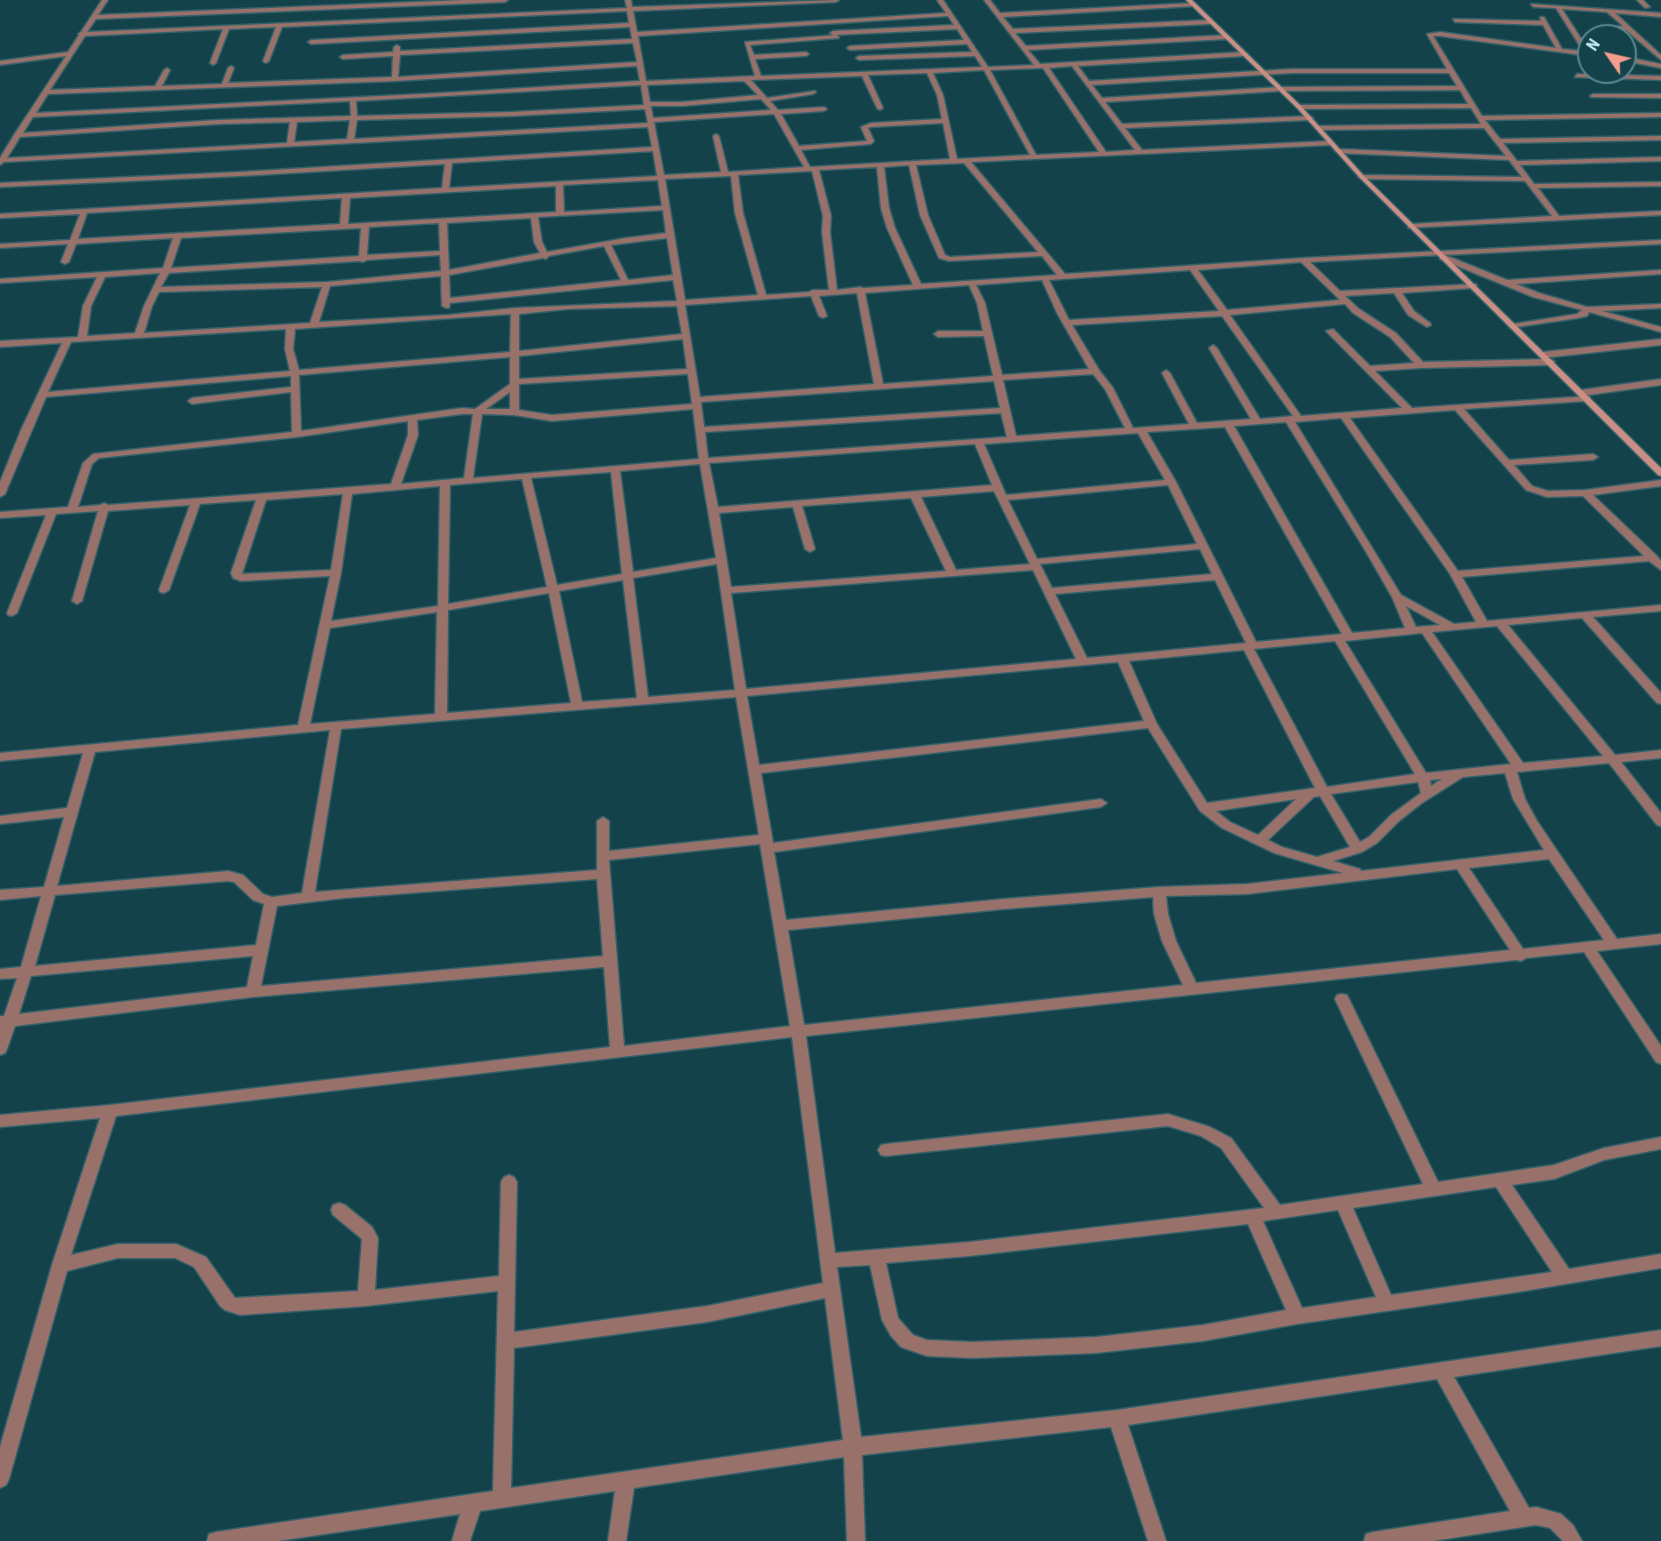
<!DOCTYPE html>
<html>
<head>
<meta charset="utf-8">
<style>
	body { margin:0 }
	#map { position:relative; width:1661px; height:1541px; overflow:hidden; background:#14424a; font-family:"Roboto Condensed",sans-serif }
	canvas { display:block }
	.north { position:absolute; left:1577px; top:24px; width:60px; height:60px; box-sizing:border-box; background:#14424a; border:2px solid #5b868e; border-radius:50%; rotate:304deg; font-size:16px; font-weight:700; line-height:24px; text-align:center; color:#c5edf4 }
	.north::after { content:''; display:block; margin:auto; width:21px; height:27px; background:#f59d8d; clip-path:polygon(50% 0,100% 100%,50% 72%,0 100%) }
</style>
</head>
<body>
<div id="map">
<canvas width="1661" height="1541"></canvas>
<div class="north">N</div>
</div>
<script>
const ctx = document.querySelector('canvas').getContext('2d');
ctx.lineJoin = 'round';
function toPath(rows) {
  const path = new Path2D();
  for (const r of rows) {
    path.moveTo(r[0], r[1]);
    for (let i = 2; i < r.length; i += 2) path.lineTo(r[i], r[i + 1]);
  }
  return path;
}
function trace(path, color, width, dash) {
  ctx.strokeStyle = color;
  ctx.lineWidth = width;
  ctx.lineCap = dash ? 'butt' : 'round';
  ctx.setLineDash(dash || []);
  ctx.stroke(path);
}
function fillPath(path, color) {
  ctx.fillStyle = color;
  ctx.fill(path, 'evenodd');
}
const street = toPath([
	[102,0,108,0,98,15,465,0,508,0,505,2,96,19,87,32,627,8,625,0,631,0,632,7,839,0,836,2,633,11,637,32,946,13,937,0,943,0,988,67,1034,65,984,0,990,0,1000,13,1194,3,1196,6,1003,17,1013,29,1211,20,1214,22,1211,24,1015,33,1026,46,1227,35,1230,37,1227,39,1028,50,1040,64,1245,52,1248,54,1245,56,1078,66,1089,81,1292,69,1447,69,1427,34,1440,32,1556,48,1543,25,1455,22,1453,19,1541,21,1540,17,1544,17,1562,49,1583,51,1556,8,1533,7,1531,4,1661,13,1661,17,1615,13,1661,55,1661,60,1626,30,1614,30,1617,36,1611,36,1608,27,1623,26,1607,12,1562,9,1589,51,1589,56,1440,36,1433,36,1482,116,1661,113,1661,117,1485,120,1500,139,1661,136,1661,140,1503,143,1517,161,1661,157,1661,161,1520,165,1534,184,1661,182,1661,186,1538,188,1559,216,1661,211,1661,215,1408,228,1408,224,1411,224,1552,216,1525,181,1362,179,1358,177,1362,175,1522,177,1509,160,1338,153,1335,151,1338,149,1506,156,1484,128,1318,130,1315,128,1318,126,1481,124,1471,108,1299,109,1296,107,1299,105,1468,104,1460,90,1280,91,1105,102,1122,124,1310,116,1313,118,1310,120,1125,128,1142,150,1330,141,1333,143,1330,145,971,162,1065,274,1303,258,1661,240,1661,244,1445,255,1507,280,1661,270,1661,274,1516,284,1539,293,1587,307,1661,304,1661,308,1602,311,1661,327,1661,332,1589,312,1587,316,1578,318,1510,328,1509,326,1513,324,1577,314,1582,310,1533,297,1440,259,1440,255,1310,262,1340,291,1476,284,1477,286,1473,288,1402,293,1414,311,1430,323,1431,325,1427,327,1408,315,1394,293,1345,296,1359,309,1396,333,1423,362,1551,359,1555,362,1551,365,1421,368,1375,371,1412,408,1590,396,1590,400,1587,401,1464,409,1509,460,1593,454,1598,457,1593,460,1514,465,1532,486,1548,491,1585,490,1661,480,1661,486,1593,495,1657,556,1661,561,1661,570,1649,561,1462,577,1487,621,1661,605,1661,611,1593,617,1661,693,1661,704,1657,703,1582,618,1508,625,1615,755,1661,750,1661,758,1621,762,1661,813,1661,826,1657,825,1609,763,1517,772,1525,799,1537,821,1617,939,1661,934,1661,944,1597,951,1661,1046,1661,1064,1656,1062,1584,952,1526,958,1521,961,1516,960,806,1036,835,1253,969,1242,1264,1208,1221,1148,1201,1136,1168,1126,886,1156,881,1155,878,1150,881,1145,886,1144,1168,1114,1210,1127,1231,1138,1280,1205,1423,1184,1335,999,1337,995,1342,994,1347,995,1349,999,1438,1182,1554,1165,1604,1148,1661,1137,1661,1149,1604,1160,1554,1179,1512,1185,1569,1269,1661,1254,1661,1268,1518,1292,1297,1324,1203,1341,1096,1353,973,1358,927,1356,901,1347,891,1336,882,1320,870,1265,837,1267,861,1437,1117,1410,1661,1330,1661,1346,1454,1377,1529,1508,1536,1507,1561,1514,1573,1525,1582,1541,1563,1541,1550,1528,1536,1525,1433,1541,1364,1541,1366,1534,1373,1532,1510,1511,1437,1379,1128,1425,1166,1541,1148,1541,1111,1427,862,1455,865,1541,847,1541,844,1457,634,1488,626,1541,608,1541,615,1491,480,1511,470,1541,452,1541,460,1514,278,1541,207,1541,209,1534,216,1532,493,1491,498,1291,366,1306,240,1315,225,1310,220,1306,194,1267,175,1258,118,1258,67,1271,9,1479,6,1485,0,1488,0,1447,52,1265,100,1118,0,1127,0,1115,110,1105,610,1047,604,967,253,997,15,1026,7,1049,5,1053,0,1055,0,1016,4,1016,17,978,0,979,0,969,21,967,41,896,0,900,0,890,44,887,64,817,0,824,0,816,67,808,83,753,0,761,0,753,298,725,330,576,241,581,233,578,231,573,256,500,200,504,169,590,164,593,160,592,159,590,190,505,108,511,82,601,77,604,72,601,98,511,56,514,17,613,12,616,8,615,7,613,46,515,0,518,0,512,68,507,83,463,93,454,292,432,291,392,192,404,188,401,192,398,291,387,291,376,46,397,5,494,0,497,0,482,21,430,62,343,0,347,0,341,78,337,83,306,97,277,0,283,0,279,163,268,173,238,76,244,69,262,65,264,61,262,68,244,0,248,0,244,70,240,80,214,0,218,0,214,442,188,445,164,240,176,0,187,0,183,240,172,652,147,648,127,4,162,0,165,0,158,14,135,66,56,0,65,0,61,68,52,79,35,78,34,81,32,102,0],
	[627,11,629,23,311,40,308,42,311,44,630,27,632,39,400,51,400,47,397,45,394,47,393,52,343,55,340,57,343,59,393,56,392,77,228,83,234,68,231,66,228,68,222,84,162,86,170,70,167,68,164,70,155,86,50,90,85,36,223,29,210,63,213,65,216,63,229,29,276,27,263,61,266,63,269,61,282,27,627,11],
	[948,16,954,25,833,31,830,33,833,35,957,29,964,40,850,46,847,48,850,50,967,44,972,52,859,56,856,58,859,60,975,56,982,67,761,76,755,59,806,56,809,54,806,52,754,55,750,45,839,38,837,35,745,42,755,76,646,81,638,36,948,16],
	[633,43,637,62,398,77,400,55,633,43],
	[637,66,640,81,442,93,36,113,48,94,395,81,637,66],
	[1072,66,1135,150,1106,152,1049,68,1072,66],
	[1043,68,1099,152,1036,155,990,70,1043,68],
	[984,70,1030,155,957,159,943,95,933,73,984,70],
	[927,73,937,95,942,119,871,123,861,127,867,141,799,146,781,114,824,111,827,109,824,107,778,110,770,101,813,94,816,92,815,91,767,98,751,80,862,76,877,108,880,110,883,108,868,75,927,73],
	[1292,73,1449,73,1457,86,1280,87,1102,98,1092,85,1292,73],
	[744,81,758,95,682,102,650,102,647,85,744,81],
	[641,85,644,105,512,112,357,116,356,101,641,85],
	[761,99,771,110,653,118,651,106,682,106,761,99],
	[350,101,351,116,218,120,23,133,33,117,350,101],
	[645,109,648,123,354,139,357,120,512,116,645,109],
	[774,114,804,167,728,172,719,136,716,134,713,136,721,172,664,175,654,122,774,114],
	[350,120,347,139,294,142,297,122,350,120],
	[290,122,287,143,7,158,20,137,218,124,290,122],
	[943,123,950,159,810,167,801,150,871,144,874,141,868,128,871,127,943,123],
	[653,151,657,176,449,188,452,163,653,151],
	[964,163,1038,252,950,257,945,255,928,215,916,165,964,163],
	[909,165,920,215,939,258,949,261,1042,256,1057,275,921,284,895,228,889,208,884,167,909,165],
	[877,167,881,208,887,228,913,285,863,288,860,287,837,290,830,232,831,216,819,170,877,167],
	[812,171,823,216,822,232,829,290,813,290,809,292,766,295,743,213,738,175,812,171],
	[731,176,735,213,758,295,685,300,665,179,731,176],
	[658,180,662,206,564,212,563,185,658,180],
	[556,186,556,212,348,224,350,198,556,186],
	[342,198,340,224,78,239,87,213,342,198],
	[663,210,666,233,626,238,547,252,542,242,538,217,663,210],
	[531,218,534,242,540,253,449,270,447,223,531,218],
	[439,223,440,251,367,255,369,227,439,223],
	[361,228,359,256,171,268,181,238,361,228],
	[667,238,673,275,628,280,611,245,667,238],
	[604,246,621,280,450,298,449,275,543,258,546,259,549,256,604,246],
	[440,255,441,271,327,282,161,287,169,273,360,261,363,262,367,260,440,255],
	[1301,262,1340,300,1227,310,1198,270,1301,262],
	[1190,270,1219,311,1069,320,1049,280,1190,270],
	[160,273,144,306,135,333,87,336,91,306,105,277,160,273],
	[441,276,442,306,446,308,449,308,450,303,673,280,677,301,515,308,448,315,319,322,330,286,441,276],
	[1042,280,1057,313,1089,369,1002,375,985,303,976,285,1042,280],
	[969,285,977,303,983,331,938,331,934,334,938,337,984,336,993,376,883,384,865,293,969,285],
	[322,287,310,323,144,333,152,306,159,292,322,287],
	[857,293,874,384,700,397,685,305,811,296,819,316,823,318,827,316,819,296,857,293],
	[1345,304,1353,313,1390,337,1414,363,1370,366,1333,329,1326,331,1402,408,1301,416,1230,315,1345,304],
	[677,306,682,334,519,351,519,314,568,309,677,306],
	[511,314,510,352,299,370,293,349,295,329,511,314],
	[1222,316,1293,416,1260,419,1217,348,1213,345,1209,348,1251,419,1197,423,1170,373,1166,370,1162,373,1189,424,1133,428,1113,388,1099,370,1072,325,1222,316],
	[286,329,285,349,290,371,48,392,71,342,286,329],
	[683,339,687,369,519,379,519,356,683,339],
	[510,357,510,384,475,409,462,408,301,431,299,375,510,357],
	[688,374,692,404,552,415,519,410,519,384,688,374],
	[1093,374,1105,389,1125,428,1016,436,1003,380,1093,374],
	[994,381,1000,408,704,427,701,402,994,381],
	[510,392,510,409,486,409,510,392],
	[693,409,699,459,473,478,482,414,514,415,552,421,693,409],
	[1455,410,1526,490,1547,497,1583,496,1644,556,1458,571,1350,418,1455,410],
	[1001,413,1007,437,708,458,705,432,1001,413],
	[462,414,473,414,464,478,401,484,418,435,417,420,462,414],
	[1341,418,1450,574,1476,622,1454,624,1401,595,1295,422,1341,418],
	[408,421,408,435,391,484,108,505,104,503,100,505,78,507,92,464,99,458,297,437,408,421],
	[1286,422,1365,550,1392,597,1405,628,1352,633,1234,426,1286,422],
	[1225,427,1342,634,1256,642,1176,482,1147,432,1225,427],
	[1138,433,1165,480,1006,495,984,444,1138,433],
	[975,444,992,485,718,507,709,463,975,444],
	[700,464,716,558,633,572,620,471,700,464],
	[611,472,622,574,557,585,531,478,611,472],
	[522,479,547,587,448,604,450,485,522,479],
	[1168,485,1197,544,1037,559,1008,500,1168,485],
	[440,486,438,606,331,621,341,573,352,494,440,486],
	[994,491,1030,564,956,570,921,497,994,491],
	[343,494,331,570,242,574,266,500,343,494],
	[911,498,946,571,731,587,719,513,793,507,805,549,810,552,815,549,802,506,911,498],
	[1200,549,1212,574,1052,588,1040,564,1200,549],
	[717,564,735,690,648,697,633,578,717,564],
	[1033,570,1076,659,746,689,731,593,1033,570],
	[623,580,637,698,582,702,559,591,623,580],
	[1215,580,1246,643,1087,658,1055,594,1215,580],
	[549,593,571,703,447,713,448,610,549,593],
	[1406,606,1440,625,1416,627,1406,606],
	[437,612,435,714,310,724,330,628,437,612],
	[1497,626,1603,756,1523,763,1432,632,1497,626],
	[1422,633,1511,764,1426,773,1345,641,1422,633],
	[1335,641,1415,774,1327,787,1254,649,1335,641],
	[1244,650,1315,788,1207,803,1157,724,1129,661,1244,650],
	[1118,662,1144,721,759,765,747,696,1118,662],
	[736,697,759,835,609,851,609,821,603,817,597,821,597,870,315,892,341,729,736,697],
	[1148,728,1200,811,1222,828,1274,853,1343,873,1247,884,1159,887,1004,899,786,920,774,852,1101,807,1107,803,1101,799,773,843,761,773,1148,728],
	[330,730,302,893,272,897,263,894,243,875,228,871,57,886,95,752,330,730],
	[1505,773,1513,799,1544,850,1361,871,1360,869,1333,861,1362,852,1377,843,1399,821,1422,803,1463,777,1505,773],
	[1442,779,1431,786,1430,780,1442,779],
	[1418,782,1421,793,1391,815,1369,837,1360,842,1331,794,1418,782],
	[1320,796,1350,847,1317,857,1282,847,1268,840,1314,797,1320,796],
	[1296,799,1258,835,1230,822,1216,811,1296,799],
	[760,844,790,1026,624,1046,609,860,760,844],
	[1549,859,1604,940,1523,949,1469,868,1549,859],
	[1457,869,1510,950,1196,983,1176,941,1168,914,1166,896,1247,894,1457,869],
	[597,879,603,956,261,986,277,906,344,898,597,879],
	[228,881,234,882,253,900,264,904,256,945,35,966,55,895,228,881],
	[1153,897,1154,914,1162,941,1183,985,804,1025,788,930,1004,909,1153,897],
	[253,956,247,987,19,1014,31,976,253,956],
	[792,1037,823,1283,707,1306,514,1332,517,1182,514,1177,509,1175,504,1177,501,1182,499,1276,375,1290,378,1238,372,1227,345,1205,339,1203,333,1205,331,1210,333,1215,362,1239,358,1291,235,1298,206,1257,176,1244,118,1244,71,1255,116,1116,792,1037],
	[1496,1187,1552,1272,1391,1295,1353,1208,1496,1187],
	[1338,1210,1376,1297,1302,1308,1263,1221,1338,1210],
	[1248,1224,1286,1310,1203,1325,1096,1337,973,1342,927,1340,913,1335,898,1318,886,1263,969,1256,1248,1224],
	[825,1298,843,1440,511,1488,514,1348,707,1322,825,1298],
	[1637,0,1643,0,1650,7,1645,8,1637,0],
	[1625,57,1661,64,1661,68,1625,61,1625,57],
	[1577,74,1661,76,1661,80,1575,77,1577,74],
	[1593,94,1661,94,1661,98,1591,97,1590,96,1593,94],
	[1661,339,1661,345,1543,358,1539,355,1543,352,1661,339],
	[1661,379,1661,385,1581,396,1577,393,1581,390,1661,379]
]);
const secondary = toPath([
	[1186,0,1192,0,1301,106,1364,176,1661,468,1661,476,1658,475,1360,178,1297,108,1186,0]
]);
trace(street, '#346169', 3);
trace(secondary, '#346169', 3);
fillPath(street, '#97716a');
fillPath(secondary, '#ca8f84');
</script>
</body>
</html>
